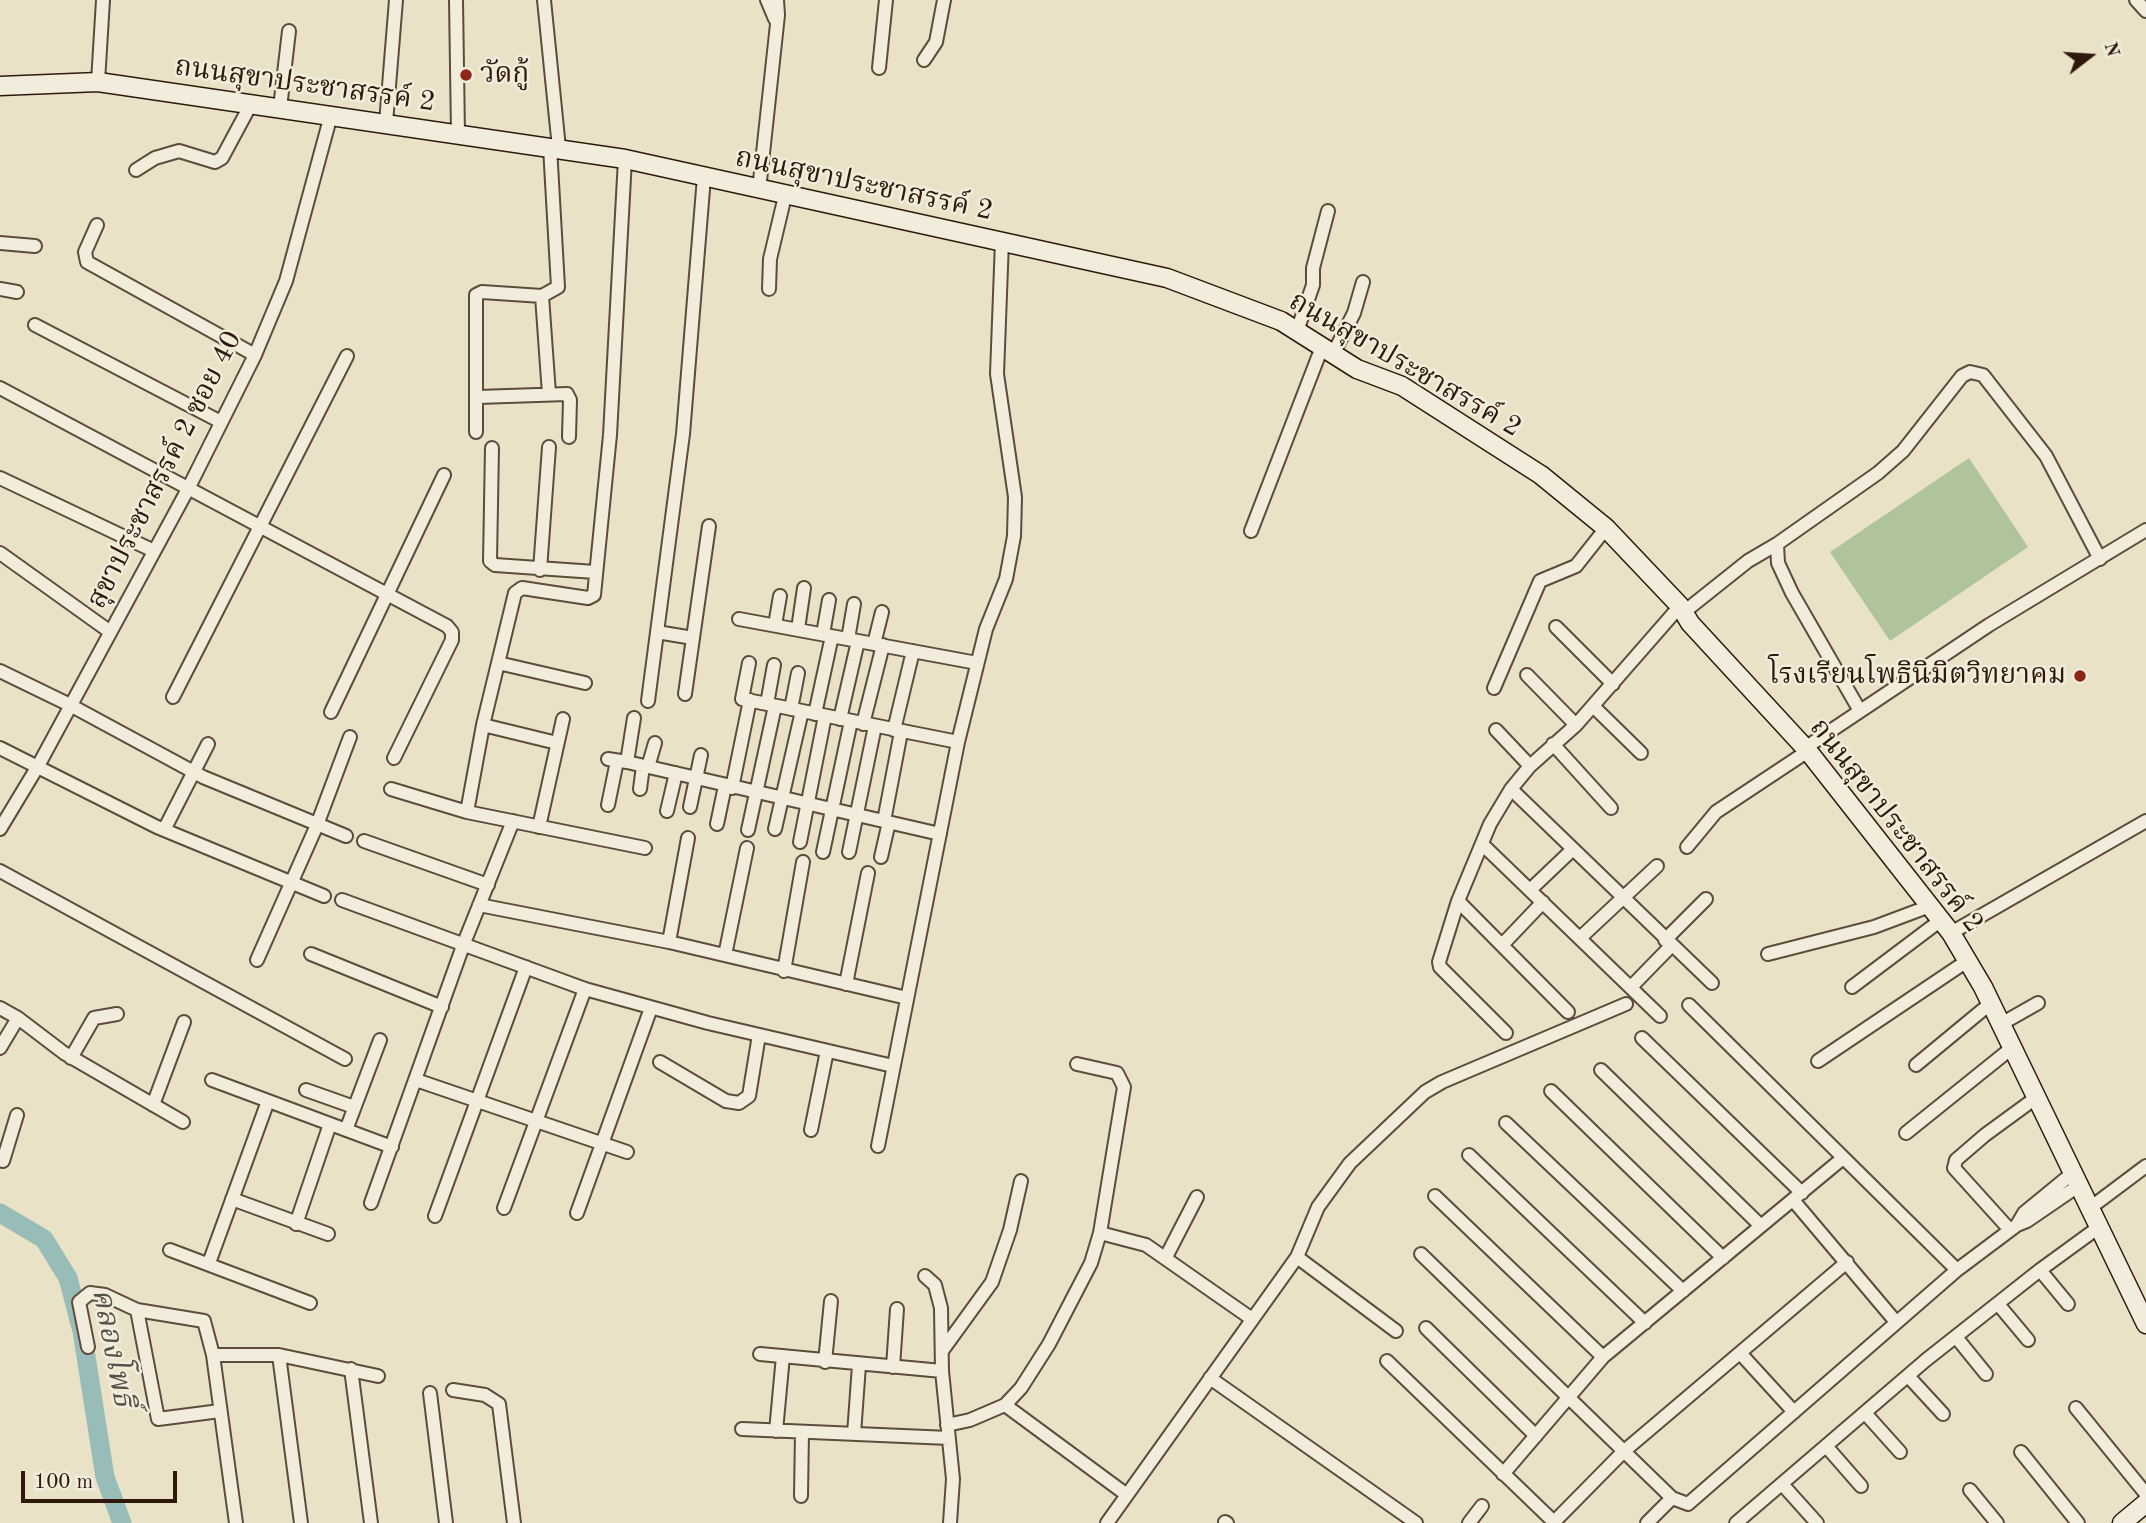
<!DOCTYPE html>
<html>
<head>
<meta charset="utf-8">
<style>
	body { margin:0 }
	#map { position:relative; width:2146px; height:1523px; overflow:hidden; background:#eae2c7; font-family:"Old Standard TT",serif }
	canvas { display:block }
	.north { position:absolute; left:2055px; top:21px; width:70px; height:70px; -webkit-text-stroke:5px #f1ecdb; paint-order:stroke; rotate:73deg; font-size:19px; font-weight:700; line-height:28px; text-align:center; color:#2f190d }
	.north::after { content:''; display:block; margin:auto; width:24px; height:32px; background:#2f190d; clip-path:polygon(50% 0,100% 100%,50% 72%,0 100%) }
	.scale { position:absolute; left:21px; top:1471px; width:156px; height:32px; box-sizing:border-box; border:4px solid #2f190d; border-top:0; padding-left:9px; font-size:21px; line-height:24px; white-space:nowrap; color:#2f190d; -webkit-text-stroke:5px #f1ecdb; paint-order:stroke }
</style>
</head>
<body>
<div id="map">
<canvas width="2146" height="1523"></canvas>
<div class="north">N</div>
<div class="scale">100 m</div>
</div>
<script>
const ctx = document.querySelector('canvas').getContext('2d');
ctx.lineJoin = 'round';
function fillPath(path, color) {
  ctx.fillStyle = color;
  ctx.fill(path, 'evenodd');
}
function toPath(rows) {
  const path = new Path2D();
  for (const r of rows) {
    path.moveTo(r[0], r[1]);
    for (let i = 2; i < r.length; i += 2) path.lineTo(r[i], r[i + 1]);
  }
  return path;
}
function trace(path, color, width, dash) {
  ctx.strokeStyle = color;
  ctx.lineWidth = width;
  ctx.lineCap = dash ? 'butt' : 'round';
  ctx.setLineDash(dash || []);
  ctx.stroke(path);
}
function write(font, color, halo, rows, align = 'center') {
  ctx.font = font + ' "Old Standard TT","Noto Serif Thai",serif';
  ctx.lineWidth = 5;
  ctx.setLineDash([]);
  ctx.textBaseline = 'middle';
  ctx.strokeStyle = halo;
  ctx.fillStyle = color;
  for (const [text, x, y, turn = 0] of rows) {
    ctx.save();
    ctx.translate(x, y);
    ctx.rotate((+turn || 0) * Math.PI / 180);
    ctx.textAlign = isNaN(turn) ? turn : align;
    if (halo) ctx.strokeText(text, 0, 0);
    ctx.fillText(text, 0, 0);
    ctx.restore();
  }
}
fillPath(toPath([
	[1969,458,2028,547,1890,641,1830,552]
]), '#b0c49b');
trace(toPath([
	[0,1213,44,1239,68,1278,82,1331,105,1477,122,1523]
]), '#98bdb9', 19);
const street = toPath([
	[456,0,458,134],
	[544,0,559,148],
	[767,0,775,19],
	[2136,0,2146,11],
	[924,60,936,42,944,0],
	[879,68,886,0],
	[98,82,103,0],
	[280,108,289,31],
	[386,123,396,0],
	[136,170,155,158,179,151,215,162,222,158,251,104],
	[759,190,778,15,777,0],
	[97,225,85,252,87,262,255,355],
	[0,243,35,246],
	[0,289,17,292],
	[769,289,770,259,785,196],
	[542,296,549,394],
	[35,325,221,422],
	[1297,331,1313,285,1313,268,1328,211],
	[1333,354,1354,313,1363,282],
	[0,388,447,626,452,632,452,640,394,758],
	[478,397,567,394,570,400,569,437],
	[476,432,476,295,482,292,542,296,558,287,550,147],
	[492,448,490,561,495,565,595,572],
	[0,478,154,551],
	[1251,531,1322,347],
	[1777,544,1778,563,1792,593,1860,711],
	[0,553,109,631],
	[540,570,549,447],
	[1684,612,1748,561,1777,544,1878,473,1903,451,1962,376,1970,372,1983,375,2046,456,2100,559],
	[739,619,977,663],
	[775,625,780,596],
	[1556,627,1613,684],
	[798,629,804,588],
	[657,632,693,638],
	[823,634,829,600],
	[848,639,854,604],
	[874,644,882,612],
	[498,663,585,683],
	[749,663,742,699,958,742],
	[0,671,70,705,203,777,346,836],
	[1527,675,1576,725],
	[1494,688,1540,581,1576,566,1606,528],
	[685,694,709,526],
	[173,697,347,356],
	[648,701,683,434,704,177],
	[767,704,774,665],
	[1593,706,1641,753],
	[791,709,798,673],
	[331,712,444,475],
	[815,714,832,636],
	[840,719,858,641],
	[863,724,883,645],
	[483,725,557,743],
	[894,730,913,651],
	[1496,730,1530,766],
	[1553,744,1611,808],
	[0,748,157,827,324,896],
	[1805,748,1989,625,2146,530],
	[608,759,627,762,634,718],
	[627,762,940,834],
	[648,767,655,743],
	[732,788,750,700],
	[391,789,467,812,645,848],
	[640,789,643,766],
	[1511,789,1712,983],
	[608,805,617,761],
	[690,807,701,755],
	[667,811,676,773],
	[467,812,483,725,515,593,522,588,588,598,594,595,610,435,625,159],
	[884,821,901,732],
	[717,824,725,786],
	[539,827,563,719],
	[0,829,38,766,188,489,255,355,286,281,331,115],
	[775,829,802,711],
	[164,830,208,744],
	[748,830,775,706],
	[364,841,488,885],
	[800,842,825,716],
	[1482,844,1660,1016],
	[1687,847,1716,812,1808,751],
	[823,852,851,721],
	[849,852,875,726],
	[881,857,889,822],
	[0,871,345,1059],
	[1530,890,1572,850],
	[342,900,585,989,708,1023,893,1066],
	[1458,901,1568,1012],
	[479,905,669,942,907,998],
	[1951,933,2146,821],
	[1580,938,1657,866],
	[1665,940,1706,899],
	[669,942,688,838],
	[1502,945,1543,902],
	[311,954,442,1007],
	[1768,954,1874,927,1930,906],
	[725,955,747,848],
	[257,960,317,825,350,737],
	[784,971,803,862],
	[846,984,868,873],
	[1631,987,1671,946],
	[1852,987,1941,920],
	[1689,1005,1957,1270],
	[0,1008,18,1018,64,1053,183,1122],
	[2001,1024,2038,1003],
	[1506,1033,1440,967,1439,962,1458,901,1490,824,1511,789,1530,766,1576,725,1680,606],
	[1642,1038,1802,1193],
	[0,1048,18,1018],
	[71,1058,94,1018,117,1014],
	[1818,1061,1967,961],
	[660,1062,726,1101,739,1103,749,1096,759,1035],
	[1916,1065,1991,1003],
	[1601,1070,1761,1226],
	[212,1080,392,1147],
	[416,1080,627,1152],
	[306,1090,354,1107],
	[1551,1091,1723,1258],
	[153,1105,184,1022],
	[1506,1123,1683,1291],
	[346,1130,380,1040],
	[811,1130,827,1051],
	[1906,1133,2013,1047],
	[878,1146,958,742,986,629,1006,579,1014,536,1015,497,997,374,1002,241],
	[1469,1155,1645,1323],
	[3,1161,17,1115],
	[1435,1196,1603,1357],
	[232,1199,328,1234],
	[1793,1200,1896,1322],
	[371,1203,464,943,513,821],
	[504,1208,585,989],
	[2090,1208,2146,1166],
	[577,1213,651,1008],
	[435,1216,526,967],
	[296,1224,330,1124],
	[2017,1225,2024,1213,2074,1172],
	[2010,1230,1954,1168,1956,1160,1985,1135,2037,1097],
	[1100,1233,1146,1245,1252,1319],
	[170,1250,310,1303],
	[1421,1254,1672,1498,1688,1504,1957,1270,2017,1225,2027,1221,2081,1184],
	[1166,1257,1197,1197],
	[1297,1257,1396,1331],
	[209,1263,268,1101],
	[2040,1270,2068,1304],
	[925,1276,935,1285,941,1308,942,1371,953,1479,950,1523],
	[1998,1304,2028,1340],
	[137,1310,158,1419,220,1411],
	[1426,1328,1536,1436],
	[1956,1337,1986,1374],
	[88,1347,79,1302,90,1293,105,1295,137,1310,204,1321,213,1355,236,1523],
	[942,1351,992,1282,1010,1230,1021,1181],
	[1740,1353,1794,1412],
	[760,1354,942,1371],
	[213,1355,279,1355,378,1376],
	[279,1355,301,1523],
	[1387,1361,1555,1523],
	[825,1362,831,1301],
	[893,1367,897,1309],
	[351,1369,371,1523],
	[1908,1376,1943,1414],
	[1210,1378,1416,1523],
	[453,1390,485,1395,499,1404,514,1523],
	[430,1393,446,1523],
	[1005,1405,1127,1495],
	[2076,1408,2146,1494],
	[1865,1413,1900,1452],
	[947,1425,970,1420,1005,1405,1021,1388,1049,1344,1091,1263,1100,1233,1124,1087,1117,1073,1077,1064],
	[742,1429,949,1438],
	[776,1431,783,1356],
	[854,1434,859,1365],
	[1826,1446,1861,1486],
	[2021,1452,2078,1523],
	[1503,1474,1603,1357,1843,1158],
	[1782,1484,1817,1523],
	[1970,1490,1997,1523],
	[801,1496,802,1432],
	[1225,1522,1227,1523],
	[1554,1522,1623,1452,1847,1262],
	[1107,1523,1297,1257,1318,1207,1350,1163,1425,1092,1442,1082,1626,1004],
	[1469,1523,1482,1506],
	[1647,1523,1672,1498],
	[1736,1523,1926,1360,2040,1270,2099,1227]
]);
const secondary = toPath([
	[0,86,98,82,625,159,1167,278,1281,321,1357,369,1402,386,1541,475,1606,528,1680,606,1690,623,1808,751,1951,933,1983,987,2146,1324],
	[2122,1523,2146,1503]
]);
trace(street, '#5e4b3c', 16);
trace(secondary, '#2f190d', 21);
trace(street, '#f1ecdb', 12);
trace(secondary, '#f1ecdb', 18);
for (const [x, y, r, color] of [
	[466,75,7,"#8f2418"],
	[2080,676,7,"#8f2418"]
]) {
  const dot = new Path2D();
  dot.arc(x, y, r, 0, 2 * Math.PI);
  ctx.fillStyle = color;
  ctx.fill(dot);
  trace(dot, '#f1ecdb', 2.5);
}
write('28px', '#2f190d', '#f1ecdb', [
	["วัดกู้",480,75],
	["โรงเรียนโพธินิมิตวิทยาคม",2066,676,"right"]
], 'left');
write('28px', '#2f190d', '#f1ecdb', [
	["ถนนสุขาประชาสรรค์ 2",305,85,8],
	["ถนนสุขาประชาสรรค์ 2",864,185,12],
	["ถนนสุขาประชาสรรค์ 2",1405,365,30],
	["สุขาประชาสรรค์ 2 ซอย 40",165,470,-63],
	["ถนนสุขาประชาสรรค์ 2",1896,826,52]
]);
write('italic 30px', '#545249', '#f1ecdb', [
	["คลองโพธิ์",112,1348,79]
]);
</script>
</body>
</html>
